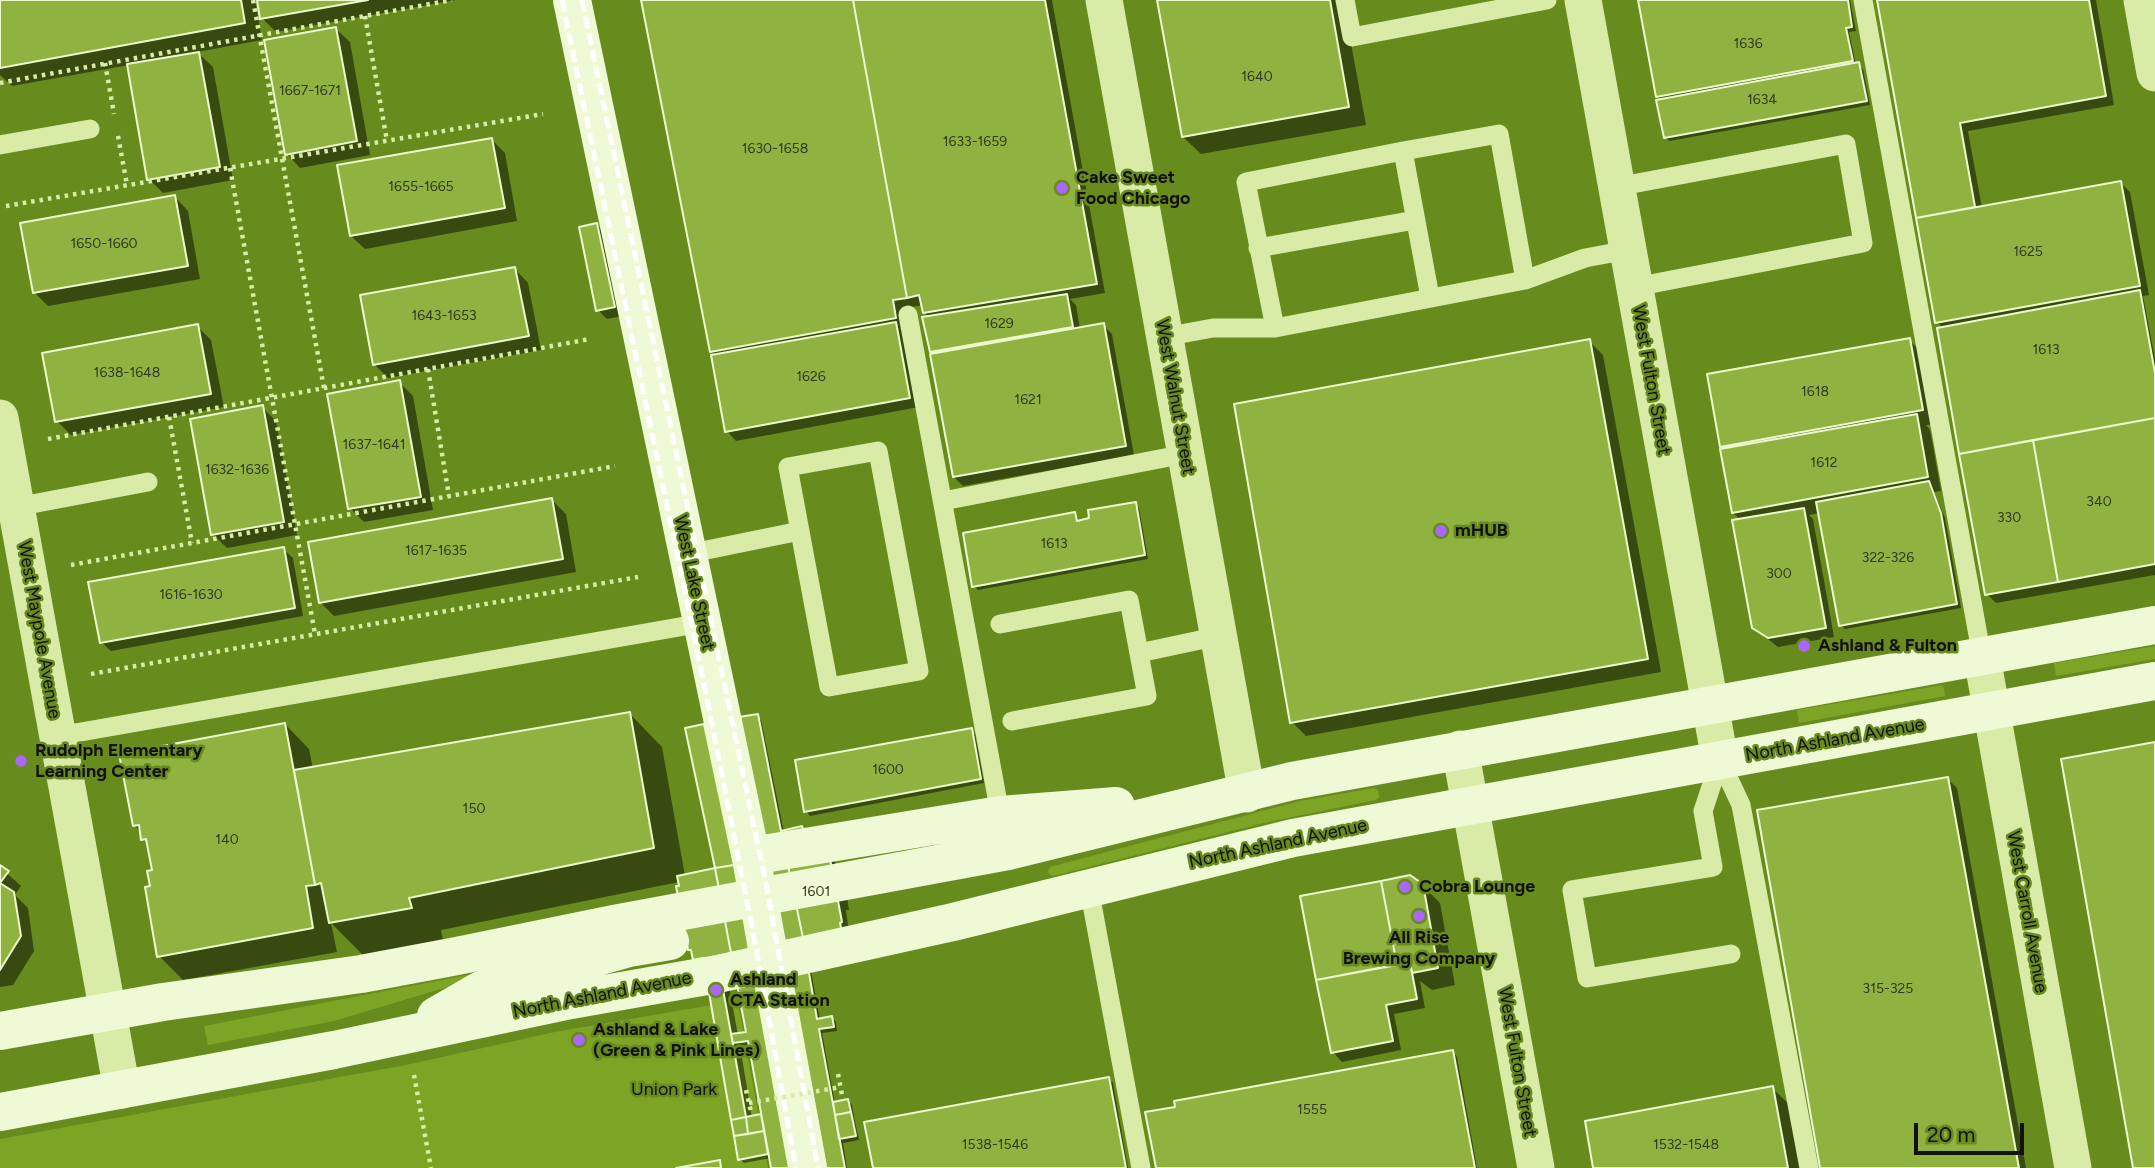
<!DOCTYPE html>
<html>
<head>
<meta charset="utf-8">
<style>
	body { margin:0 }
	#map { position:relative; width:2155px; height:1168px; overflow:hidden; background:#688b1d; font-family:Figtree,sans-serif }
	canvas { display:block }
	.scale { position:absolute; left:1914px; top:1123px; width:110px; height:32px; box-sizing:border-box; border:4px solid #111; border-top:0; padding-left:9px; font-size:21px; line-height:24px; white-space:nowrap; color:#111; -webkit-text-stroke:5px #688b1d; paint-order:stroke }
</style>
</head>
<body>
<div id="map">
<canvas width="2155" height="1168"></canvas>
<div class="scale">20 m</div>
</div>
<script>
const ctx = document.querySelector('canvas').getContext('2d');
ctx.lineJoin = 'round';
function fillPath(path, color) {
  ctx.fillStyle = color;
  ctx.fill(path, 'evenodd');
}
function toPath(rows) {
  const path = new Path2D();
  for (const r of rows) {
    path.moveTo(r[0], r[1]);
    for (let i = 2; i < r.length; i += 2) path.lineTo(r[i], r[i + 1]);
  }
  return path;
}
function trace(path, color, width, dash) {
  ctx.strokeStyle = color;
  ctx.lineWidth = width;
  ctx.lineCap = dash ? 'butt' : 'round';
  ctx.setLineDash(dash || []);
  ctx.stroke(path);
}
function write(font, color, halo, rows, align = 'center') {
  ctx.font = font + ' Figtree,sans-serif';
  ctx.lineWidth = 5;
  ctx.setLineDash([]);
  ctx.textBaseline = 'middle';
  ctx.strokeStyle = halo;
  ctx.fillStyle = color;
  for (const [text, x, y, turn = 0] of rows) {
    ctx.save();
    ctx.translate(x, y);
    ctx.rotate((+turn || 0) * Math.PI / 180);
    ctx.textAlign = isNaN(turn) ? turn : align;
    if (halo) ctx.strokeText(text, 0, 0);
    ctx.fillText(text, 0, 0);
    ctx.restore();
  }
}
fillPath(toPath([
	[2155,646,2155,659,2056,676,2054,663],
	[1943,685,1945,696,1799,723,1797,710],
	[1374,788,1378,790,1379,797,1376,800,1268,822,1053,876,1049,874,1048,871,1050,867,1300,801],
	[483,972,484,976,334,1021,208,1045,204,1026],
	[723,1003,734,1003,739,1008,768,1168,0,1168,0,1139,406,1065,555,1032]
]), '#7ea426');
fillPath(toPath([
	[0,0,255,0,262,40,197,52,213,67,233,180,163,193,149,179,129,65,12,86,0,75],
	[259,0,456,0,276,32,262,18],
	[643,0,1052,0,1105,293,1070,299,1076,305,1080,329,1103,325,1112,334,1134,455,963,486,954,477,934,355,931,351,930,318,924,312,923,305,901,309,904,327,900,328,904,333,919,407,736,441,727,431,716,356,712,352],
	[1159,0,1343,0,1366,125,1201,154,1183,137],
	[1640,0,1850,0,1856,31,1849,32,1856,65,1863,69,1870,105,1669,141,1665,137,1662,100,1657,96],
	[1879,0,2096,0,2114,105,1968,131,1982,208,2121,183,2130,192,2149,295,2143,296,2155,359,2155,575,1996,603,1987,594,1943,328,1937,322],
	[336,29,350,42,370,155,300,168,287,154],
	[492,140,505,153,517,221,365,249,351,236],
	[175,197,188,211,200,279,48,306,34,292],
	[597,225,606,234,623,316,607,319,598,310],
	[515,269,528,283,541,350,388,378,374,364],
	[197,326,211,340,224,407,71,435,57,421],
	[1909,340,1923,354,1936,424,1926,425,1930,430,1941,491,1934,492,1945,518,1961,608,1845,629,1841,625,1820,513,1809,515,1813,519,1834,637,1778,647,1753,627,1741,520,1733,513,1725,450,1722,446],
	[1589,341,1603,355,1661,672,1306,736,1292,722],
	[399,382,413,396,433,510,364,522,350,508],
	[262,407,276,421,297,535,227,548,213,534],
	[552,500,566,514,576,572,334,616,320,602],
	[1135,503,1139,508,1148,559,978,590,974,586,1075,514,1080,522],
	[283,549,293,558,303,616,111,651,101,642],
	[630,714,662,747,685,876,716,870,703,726,772,1168,771,1158,744,1163,740,1159,706,968,690,949,679,882,441,930,443,940,363,955,331,923,337,952,183,980,159,956,152,888,154,872,149,845,135,825,285,724,309,749,313,769],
	[735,963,748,1033,738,1035,725,965],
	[750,1045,763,1116,752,1118,740,1046],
	[757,716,761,720,784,832,834,860,846,890,849,910,846,910,850,941,805,938,820,1020,832,1018,836,1022,837,1031,822,1033,835,1103,848,1101,852,1105,854,1117,859,1140,843,1143,847,1168,828,1168],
	[971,730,975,734,984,783,810,816,806,811],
	[1948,779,1957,788,2026,1168,1822,1168],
	[0,867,21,886,15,895,28,908,34,951,13,985,0,987],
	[1422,885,1440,903,1455,985,1432,990,1420,981,1425,1008,1394,1014,1401,1050,1342,1062,1333,1052],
	[1453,1052,1457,1057,1477,1168,1157,1168],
	[1109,1079,1113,1083,1128,1168,874,1168],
	[1772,1088,1790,1105,1802,1168,1595,1168]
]), '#0007');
const building = toPath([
	[0,0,241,0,245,23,0,68,0,0],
	[257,0,368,0,260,19,257,0],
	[641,0,853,0,907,298,893,300,896,318,710,352,641,0],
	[853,0,1045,0,1097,284,923,313,919,295,907,298,853,0],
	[1157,0,1330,0,1349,107,1182,137,1157,0],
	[1638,0,1848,0,1852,27,1846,28,1853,61,1656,97,1638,0],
	[1877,0,2089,0,2106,96,1960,123,1975,207,1916,218,1877,0],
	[336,27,357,141,285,155,264,40,336,27],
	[199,52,220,167,147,180,127,64,199,52],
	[1859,62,1867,101,1664,138,1656,100,1859,62],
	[492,138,505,208,350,236,337,165,492,138],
	[2121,181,2140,286,1935,323,1916,218,2121,181],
	[175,195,188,266,33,293,20,223,175,195],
	[597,223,615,307,596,311,579,227,597,223],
	[515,267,529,336,373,365,360,295,515,267],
	[2140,290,2155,373,2155,418,1959,454,1937,328,2140,290],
	[1067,294,1073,327,930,352,922,317,1067,294],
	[896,322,910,398,725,432,711,355,896,322],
	[1104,323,1126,446,953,477,930,354,1104,323],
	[198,324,211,394,55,422,42,353,198,324],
	[1910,338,1923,410,1720,447,1707,374,1910,338],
	[1590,339,1648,659,1290,723,1234,404,1590,339],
	[400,380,421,497,348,509,327,394,400,380],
	[263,405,284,522,211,535,190,419,263,405],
	[1917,414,1928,477,1732,513,1720,449,1917,414],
	[2155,418,2155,564,2058,582,2033,440,2155,418],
	[2033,440,2058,582,1985,595,1959,454,2033,440],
	[1929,481,1941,513,1957,604,1839,626,1816,502,1929,481],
	[552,498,563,559,319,603,308,542,552,498],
	[1136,502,1145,555,972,587,963,533,1075,512,1077,521,1089,518,1088,510,1136,502],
	[1804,508,1826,628,1768,638,1752,628,1732,520,1804,508],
	[284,547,295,608,100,643,88,582,284,547],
	[630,712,654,848,409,898,412,908,329,923,321,883,315,885,294,770,630,712],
	[758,714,781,831,802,826,804,832,769,860,739,717,758,714],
	[285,723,315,885,306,886,313,928,157,957,145,887,150,886,147,871,152,870,146,839,141,840,139,825,133,826,119,754,285,723],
	[704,724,734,865,715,868,685,728,704,724],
	[972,728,981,779,804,812,795,760,972,728],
	[2155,742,2155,1168,2133,1168,2061,759,2155,742],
	[1948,777,2019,1168,1820,1168,1757,810,1948,777],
	[786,856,830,859,842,922,840,923,842,932,803,938,786,856],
	[786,856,803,938,784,941,769,860,786,856],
	[0,865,9,871,0,883,14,892,21,936,0,970,0,865],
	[734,865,749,950,731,953,715,868,734,865],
	[715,868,731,953,717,956,746,1117,731,1120,703,958,693,960,691,950,688,950,676,886,679,886,677,876,715,868],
	[1410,875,1423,884,1438,968,1412,973,1410,962,1397,965,1381,881,1410,875],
	[1381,881,1397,965,1316,980,1300,896,1381,881],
	[803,938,817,1019,832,1016,834,1027,819,1029,845,1168,826,1168,784,941,803,938],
	[749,950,789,1168,771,1168,748,1041,733,1043,731,1034,746,1032,731,953,749,950],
	[1410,962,1417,999,1386,1005,1393,1041,1331,1053,1316,980,1410,962],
	[1453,1050,1475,1168,1156,1168,1145,1112,1175,1107,1174,1101,1453,1050],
	[1109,1077,1126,1168,873,1168,864,1122,1109,1077],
	[1773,1086,1788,1168,1593,1168,1585,1121,1773,1086],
	[848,1099,851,1112,835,1115,833,1102,848,1099],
	[851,1112,856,1136,839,1139,835,1115,851,1112],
	[761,1114,764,1131,748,1134,746,1117,761,1114],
	[746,1117,748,1134,734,1136,731,1120,746,1117],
	[764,1131,768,1154,738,1160,734,1136,764,1131],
	[720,1160,721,1168,676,1168,720,1160]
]);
fillPath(building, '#8fb241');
trace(building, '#ecf9ce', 2);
trace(toPath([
	[253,0,324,388],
	[365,16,387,141],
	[105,63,114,114],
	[0,83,452,0],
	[118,136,127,185],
	[230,168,315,634],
	[6,206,543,114],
	[428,369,449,496],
	[169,417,192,543],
	[48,439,590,339],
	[71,565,615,466],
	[91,674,638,577],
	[838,1074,843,1100],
	[414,1075,431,1168],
	[746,1090,752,1116]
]), '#d8eca8', 4.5, [3.5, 5]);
trace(toPath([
	[1345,0,1352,37,1547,0],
	[1863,0,1982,657],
	[0,145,90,129],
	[1616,187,1846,144,1863,243,1635,287],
	[1258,248,1415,220],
	[1430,297,1403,151,1499,134,1525,280],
	[908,315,1001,819],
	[1275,328,1246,182,1403,151],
	[1164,337,1213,328,1275,328,1525,280,1585,258,1628,250],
	[878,451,919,671,829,687,788,467,878,451],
	[943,501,1185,454],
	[16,507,148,482],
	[687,554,800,531],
	[1000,624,1129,600,1147,696,1012,721],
	[1139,653,1219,636],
	[58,736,702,623],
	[1720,760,1703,811,1713,867,1572,890,1587,978,1731,954],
	[1720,760,1741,805,1809,1168],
	[1089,888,1141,1168]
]), '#d8eca8', 19);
trace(toPath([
	[1104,0,1247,794],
	[1583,0,1720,760],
	[2142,0,2155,73],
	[0,418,122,1090],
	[1982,657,2073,1168],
	[1460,749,1536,1168]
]), '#d8eca8', 37);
trace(toPath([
	[572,0,751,856,808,1168],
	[751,856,1000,815,1116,806],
	[436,1016,481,990,629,948,670,941],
	[0,1031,163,1002,361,974,457,956,613,924,1008,851,1292,781,2155,625],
	[0,1112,334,1050,571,1000,718,974,953,922,1293,838,2155,681]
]), '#eef9d5', 38);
trace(toPath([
	[562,0,708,703,756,948,796,1168],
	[582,0,766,884,818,1168]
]), '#fff', 5, [12, 5]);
trace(toPath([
	[749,1103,841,1087]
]), '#d8eca8', 4.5, [3.5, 5]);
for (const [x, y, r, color] of [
	[1062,188,7,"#ac66fc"],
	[1441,531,7,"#ac66fc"],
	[1804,646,7,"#ac66fc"],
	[21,761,7,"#ac66fc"],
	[1405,887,7,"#ac66fc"],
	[1419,916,7,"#ac66fc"],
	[716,990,7,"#ac66fc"],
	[579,1040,7,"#ac66fc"]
]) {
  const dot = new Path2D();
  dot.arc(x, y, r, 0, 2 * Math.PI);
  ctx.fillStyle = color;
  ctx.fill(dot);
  trace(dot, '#688b1d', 2.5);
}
write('14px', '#30391d', null, [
	["1636",1748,44],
	["1640",1257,77],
	["1667-1671",310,91],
	["1634",1762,100],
	["1633-1659",975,142],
	["1630-1658",775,149],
	["1655-1665",421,187],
	["1650-1660",104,244],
	["1625",2028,252],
	["1643-1653",444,316],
	["1629",999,324],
	["1613",2046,350],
	["1638-1648",127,373],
	["1626",811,377],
	["1618",1815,392],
	["1621",1028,400],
	["1637-1641",374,445],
	["1612",1824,463],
	["1632-1636",237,470],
	["340",2099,502],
	["330",2009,518],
	["1613",1054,544],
	["1617-1635",436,551],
	["322-326",1888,558],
	["300",1779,574],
	["1616-1630",191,595],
	["1600",888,770],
	["150",474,809],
	["140",227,840],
	["1601",816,892],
	["315-325",1888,989],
	["1555",1312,1110],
	["1538-1546",995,1145],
	["1532-1548",1686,1145]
]);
write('bold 18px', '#111', '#688b1d', [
	["Cake Sweet",1076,178],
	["Food Chicago",1076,199],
	["mHUB",1455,531],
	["Ashland & Fulton",1818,646],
	["Rudolph Elementary",35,751],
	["Learning Center",35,772],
	["Cobra Lounge",1419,887],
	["All Rise",1419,938,"center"],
	["Brewing Company",1419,959,"center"],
	["Ashland",730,980],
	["CTA Station",730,1001],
	["Ashland & Lake",593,1030],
	["(Green & Pink Lines)",593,1051]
], 'left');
write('18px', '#111', '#688b1d', [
	["West Fulton Street",1651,380,80],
	["West Walnut Street",1175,397,80],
	["West Lake Street",694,583,78],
	["West Maypole Avenue",39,630,80],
	["North Ashland Avenue",1835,740,-10],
	["North Ashland Avenue",1278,844,-12],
	["West Carroll Avenue",2027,912,80],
	["North Ashland Avenue",602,995,-11],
	["West Fulton Street",1517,1062,80]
]);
write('18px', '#111', '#688b1d', [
	["Union Park",674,1090]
]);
</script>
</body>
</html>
